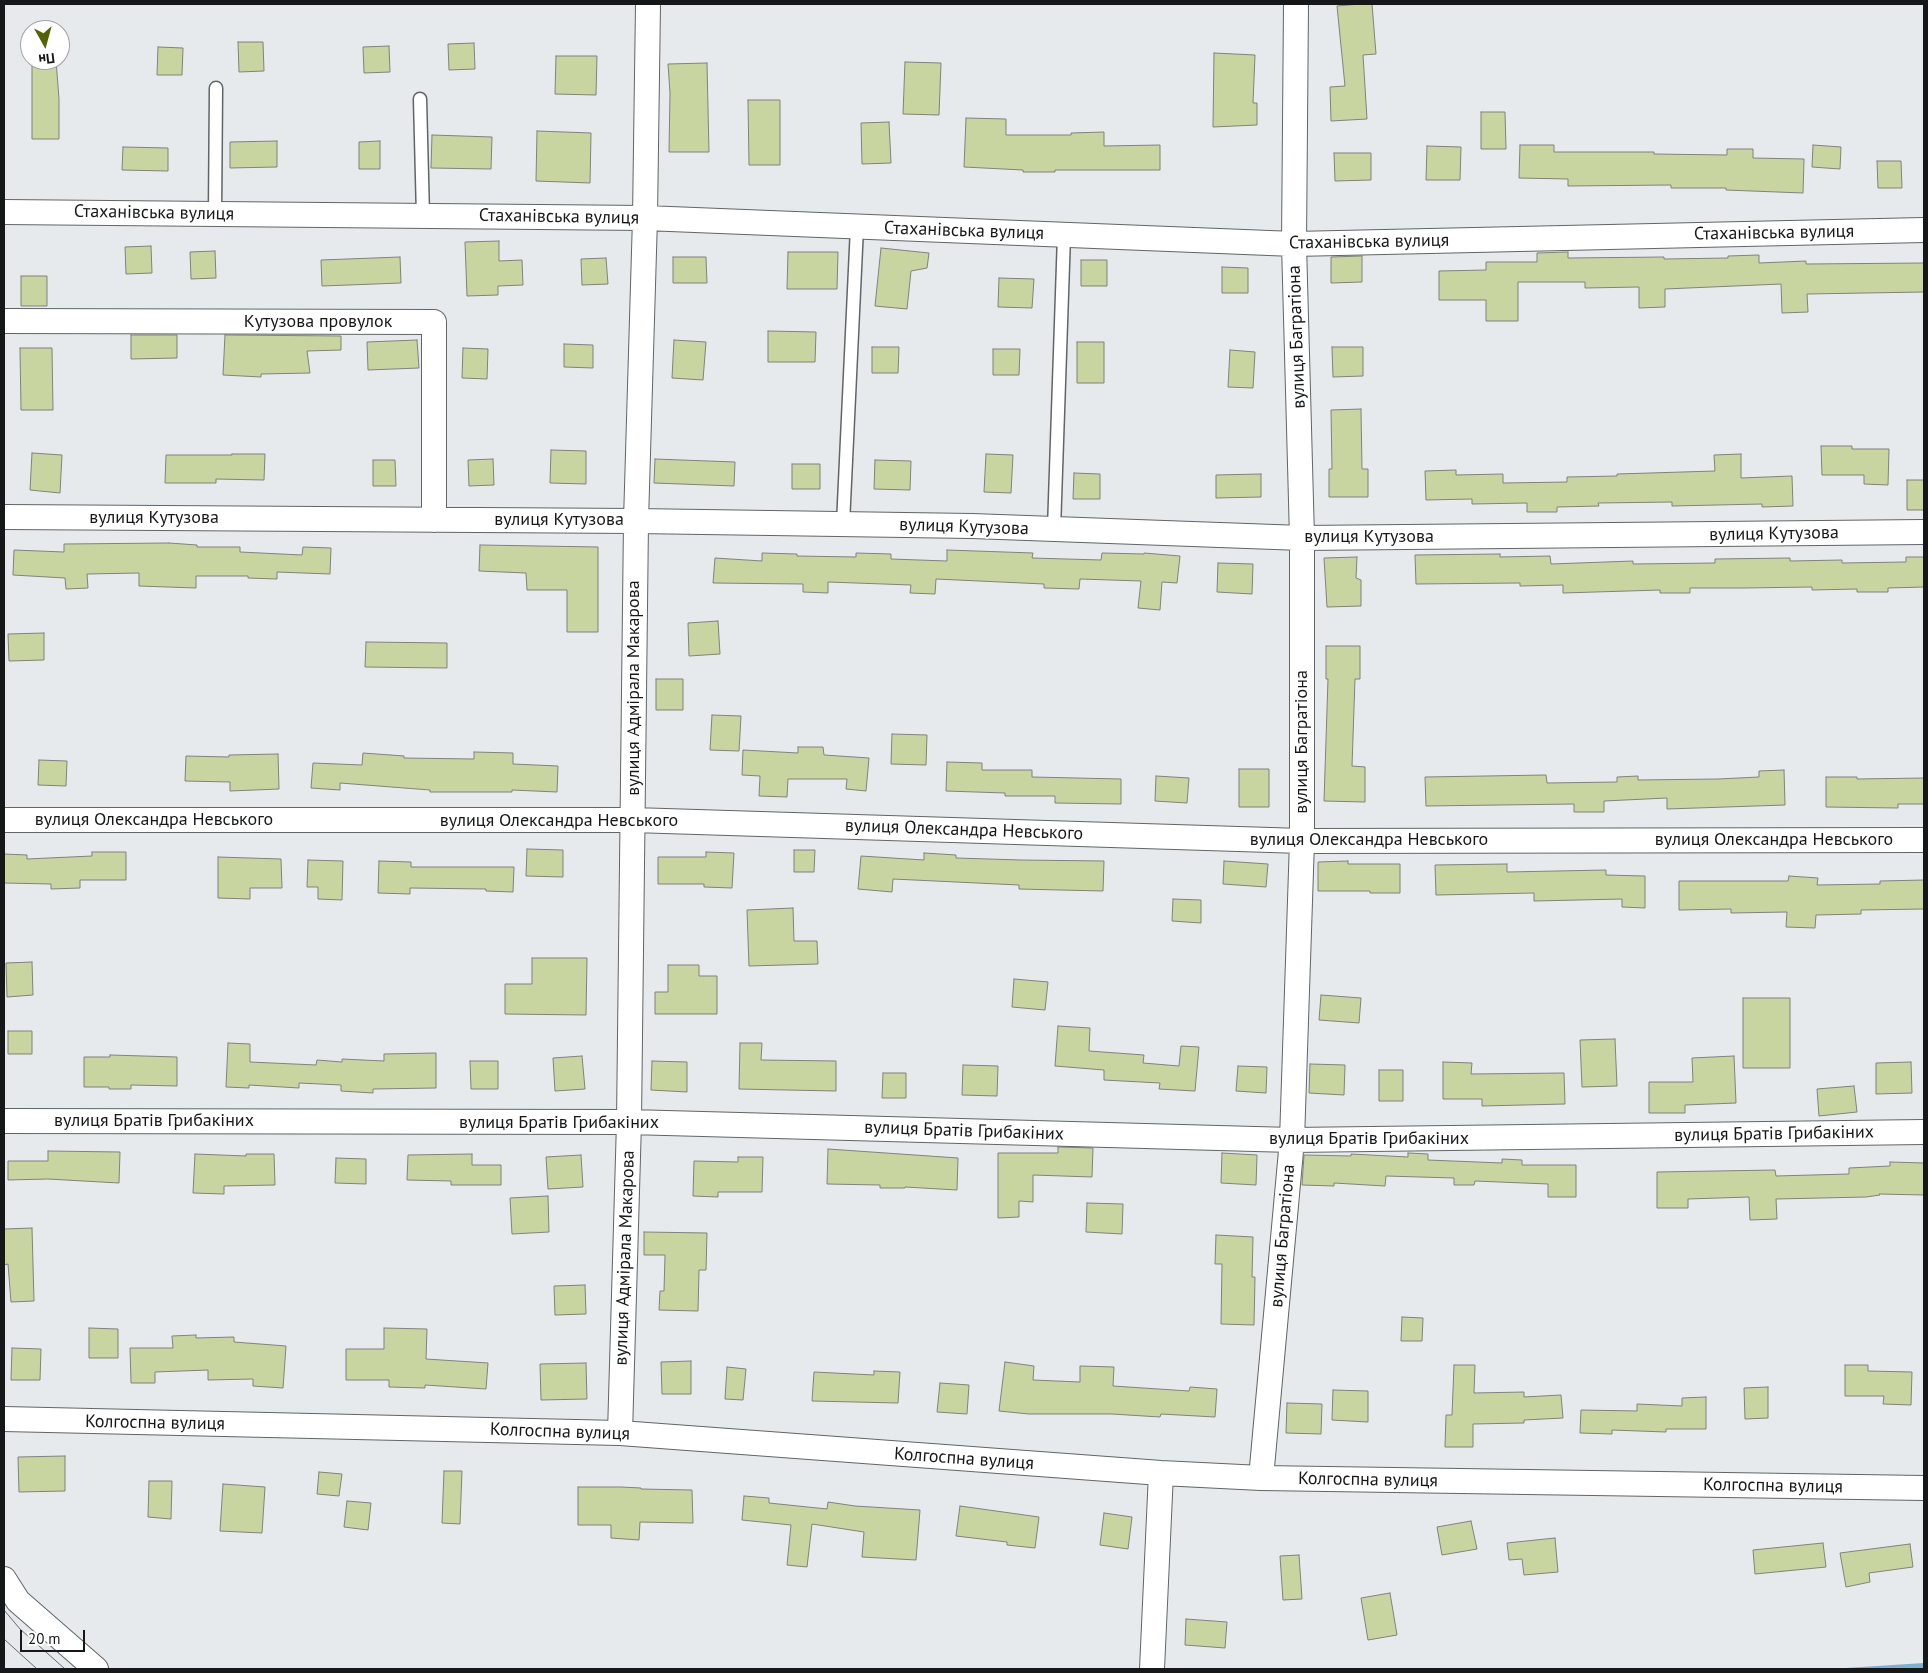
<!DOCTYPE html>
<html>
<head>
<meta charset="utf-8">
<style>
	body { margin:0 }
	#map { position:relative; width:1928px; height:1673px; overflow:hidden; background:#e6eaed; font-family:"PT Sans",sans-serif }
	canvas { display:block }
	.frame { position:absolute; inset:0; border:5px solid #161718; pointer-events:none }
	.north { position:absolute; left:20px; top:20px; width:50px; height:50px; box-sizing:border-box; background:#fff; border:1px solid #a2a2a3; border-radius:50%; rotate:173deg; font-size:14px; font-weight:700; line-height:20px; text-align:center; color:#161718 }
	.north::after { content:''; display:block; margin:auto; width:18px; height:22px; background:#536204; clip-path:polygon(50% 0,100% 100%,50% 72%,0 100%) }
	.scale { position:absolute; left:20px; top:1630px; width:65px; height:22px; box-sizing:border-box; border:2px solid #161718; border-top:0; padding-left:6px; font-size:15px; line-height:18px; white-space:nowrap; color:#161718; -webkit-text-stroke:4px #fff; paint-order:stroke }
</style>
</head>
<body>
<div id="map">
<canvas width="1928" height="1673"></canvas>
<div class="frame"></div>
<div class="north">Пн</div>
<div class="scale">20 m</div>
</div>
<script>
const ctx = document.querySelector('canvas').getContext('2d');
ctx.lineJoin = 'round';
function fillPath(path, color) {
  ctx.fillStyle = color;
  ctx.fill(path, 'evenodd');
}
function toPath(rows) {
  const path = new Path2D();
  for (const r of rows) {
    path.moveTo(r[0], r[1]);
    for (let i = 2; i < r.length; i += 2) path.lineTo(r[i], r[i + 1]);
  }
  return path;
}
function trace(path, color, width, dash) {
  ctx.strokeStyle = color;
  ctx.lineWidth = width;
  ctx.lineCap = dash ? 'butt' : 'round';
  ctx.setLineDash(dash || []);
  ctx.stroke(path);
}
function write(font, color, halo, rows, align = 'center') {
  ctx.font = font + ' "PT Sans",sans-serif';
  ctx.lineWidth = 4;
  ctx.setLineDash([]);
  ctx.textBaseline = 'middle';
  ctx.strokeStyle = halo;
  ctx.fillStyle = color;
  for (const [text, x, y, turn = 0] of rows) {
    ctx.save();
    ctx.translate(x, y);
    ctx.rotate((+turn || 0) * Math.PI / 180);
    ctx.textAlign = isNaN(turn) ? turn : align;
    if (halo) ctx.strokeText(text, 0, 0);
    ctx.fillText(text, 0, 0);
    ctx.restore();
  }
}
fillPath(toPath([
	[1924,1663,1924,1669,1830,1669]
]), '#82acd2');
const building = toPath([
	[1360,4,1372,4,1376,54,1363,55,1367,119,1331,121,1330,87,1345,86,1337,6,1360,4],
	[238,42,263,42,264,71,239,72,238,42],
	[474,43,475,69,449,70,448,44,474,43],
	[389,46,390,72,364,73,363,47,389,46],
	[158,47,183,48,182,75,157,75,158,47],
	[1214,53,1255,55,1253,103,1257,103,1257,125,1213,127,1214,53],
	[556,56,597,56,596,95,555,94,556,56],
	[32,60,56,60,59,99,59,139,32,139,32,60],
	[905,62,941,63,939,115,903,114,905,62],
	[707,63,709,152,669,152,670,93,668,64,707,63],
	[748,100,780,100,780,165,749,165,748,100],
	[1481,112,1505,112,1506,149,1481,149,1481,112],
	[966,118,1006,119,1006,135,1071,135,1071,133,1104,132,1104,146,1160,145,1160,170,1055,170,1055,172,1023,172,1023,170,964,167,966,118],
	[889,122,891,163,862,164,861,123,889,122],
	[537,131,591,133,590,183,536,181,537,131],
	[432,135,492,137,491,169,431,168,432,135],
	[277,141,277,167,230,168,230,142,277,141],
	[380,141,380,169,359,169,359,142,380,141],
	[1520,145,1554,145,1554,152,1654,152,1654,154,1727,155,1727,149,1753,149,1753,158,1804,159,1803,193,1726,190,1726,188,1671,188,1671,185,1568,186,1568,179,1519,178,1520,145],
	[1813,145,1841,147,1840,169,1812,167,1813,145],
	[1427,146,1461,147,1460,180,1426,180,1427,146],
	[123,147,168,148,168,171,122,170,123,147],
	[1334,153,1371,153,1371,180,1335,181,1334,153],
	[1877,161,1901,161,1902,188,1878,188,1877,161],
	[499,241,499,261,522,260,523,285,498,286,498,295,467,296,465,242,499,241],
	[151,246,152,273,126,274,125,247,151,246],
	[881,248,929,253,927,268,911,271,907,309,875,306,881,248],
	[215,251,216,278,191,279,190,252,215,251],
	[788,252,838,252,837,289,787,289,788,252],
	[1568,252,1568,258,1664,257,1664,259,1728,258,1728,256,1759,255,1759,263,1806,261,1806,264,1924,263,1924,292,1807,294,1808,312,1782,313,1781,284,1665,289,1665,307,1639,308,1639,287,1585,288,1585,282,1518,282,1518,321,1486,321,1486,300,1439,300,1439,271,1486,270,1486,262,1537,262,1537,253,1568,252],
	[1362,256,1362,282,1331,283,1331,257,1362,256],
	[400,257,401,283,322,286,321,260,400,257],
	[673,257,706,257,707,283,673,283,673,257],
	[606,258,608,284,582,285,581,259,606,258],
	[1081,260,1107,260,1107,286,1081,286,1081,260],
	[1222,267,1248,268,1248,293,1222,293,1222,267],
	[21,276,47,276,47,306,21,306,21,276],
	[999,278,1034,279,1032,308,998,307,999,278],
	[768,331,816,332,815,362,768,362,768,331],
	[131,335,177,335,177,358,131,359,131,335],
	[225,335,341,336,341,350,307,351,310,373,261,374,261,377,223,375,225,335],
	[417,340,419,368,368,370,367,342,417,340],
	[674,340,706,342,703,380,672,378,674,340],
	[1077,342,1104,342,1104,383,1077,383,1077,342],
	[564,344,593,345,593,368,564,367,564,344],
	[872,347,899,347,898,373,872,373,872,347],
	[1332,347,1363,347,1363,376,1333,377,1332,347],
	[20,348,52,348,53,410,21,410,20,348],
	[463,348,488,349,487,379,462,378,463,348],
	[993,349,1020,349,1019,375,993,375,993,349],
	[1230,350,1255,352,1253,388,1228,387,1230,350],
	[1361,409,1362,469,1368,469,1368,497,1329,497,1329,469,1332,469,1331,410,1361,409],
	[1821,446,1852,446,1852,449,1889,449,1888,485,1864,484,1864,475,1822,475,1821,446],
	[551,450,586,451,586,484,550,483,551,450],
	[32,453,62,455,60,493,30,490,32,453],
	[232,454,265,454,264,480,216,479,216,483,165,483,166,455,232,455,232,454],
	[986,454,1013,455,1011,493,984,492,986,454],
	[1741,454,1741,478,1792,476,1793,506,1762,507,1762,504,1672,506,1672,502,1598,503,1599,506,1557,507,1557,512,1527,512,1527,503,1472,504,1472,499,1426,500,1425,471,1456,470,1456,475,1503,474,1503,483,1567,482,1567,477,1617,476,1617,474,1715,471,1714,455,1741,454],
	[493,459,494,485,469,486,468,460,493,459],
	[655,459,735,462,734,486,654,483,655,459],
	[373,460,395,460,396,486,373,486,373,460],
	[875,460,911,461,910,490,874,489,875,460],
	[792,464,820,464,820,489,792,489,792,464],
	[1074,473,1100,474,1100,499,1073,499,1074,473],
	[1261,474,1261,497,1216,498,1216,475,1261,474],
	[1907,480,1924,480,1924,510,1907,510,1907,480],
	[169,543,197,545,197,547,240,547,240,552,302,555,303,547,331,548,330,574,277,572,277,579,248,578,248,576,196,576,196,588,139,586,139,573,87,574,88,588,66,589,65,578,13,575,14,550,64,552,64,544,169,543],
	[480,545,598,547,598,632,567,632,567,590,527,590,526,573,479,571,480,545],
	[947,550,1033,553,1032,558,1101,560,1102,553,1144,554,1144,553,1180,556,1177,583,1162,582,1160,610,1138,608,1141,581,1080,579,1079,589,1044,588,1044,584,936,579,935,594,910,593,911,585,828,582,828,593,803,592,803,584,713,583,715,558,762,561,762,553,797,554,797,556,856,557,856,553,891,554,891,559,947,561,947,550],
	[1500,554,1500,557,1550,556,1551,564,1633,561,1633,564,1715,563,1715,559,1790,558,1790,561,1842,560,1842,563,1906,562,1906,557,1924,557,1924,587,1888,588,1888,592,1857,592,1857,589,1812,590,1812,587,1744,588,1690,588,1690,593,1660,593,1660,590,1563,593,1563,585,1520,586,1520,583,1416,584,1415,555,1500,554],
	[1357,557,1356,578,1361,580,1361,606,1327,607,1324,558,1357,557],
	[1218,563,1253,564,1252,594,1217,592,1218,563],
	[718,621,720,654,689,656,688,623,718,621],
	[44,633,44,660,9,661,8,634,44,633],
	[366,642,447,643,447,668,365,667,366,642],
	[1326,646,1360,646,1360,679,1355,679,1352,766,1365,767,1365,802,1324,801,1328,679,1326,679,1326,646],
	[656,679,683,679,683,710,656,710,656,679],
	[712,715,741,716,739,751,710,750,712,715],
	[892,734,927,735,926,765,891,764,892,734],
	[798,747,823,747,824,755,869,758,866,791,846,789,847,779,788,779,787,797,759,796,760,776,742,775,743,750,798,753,798,747],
	[474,752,513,753,513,764,558,766,557,792,512,790,512,792,430,792,430,790,340,783,340,790,311,788,313,763,362,765,363,753,404,756,404,758,474,759,474,752],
	[278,754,279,789,230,791,230,782,185,781,186,756,229,757,229,755,278,754],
	[39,760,67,761,66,786,38,785,39,760],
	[947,762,982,763,982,770,1032,770,1032,777,1121,779,1121,804,1055,803,1055,796,1005,796,1005,793,946,791,947,762],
	[1239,769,1269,769,1269,807,1239,807,1239,769],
	[1784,770,1785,805,1667,809,1667,798,1604,801,1604,812,1574,812,1574,804,1426,806,1425,777,1546,775,1547,783,1617,782,1617,777,1638,776,1638,780,1718,779,1759,777,1759,771,1784,770],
	[1156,776,1189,778,1187,803,1155,801,1156,776],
	[1826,777,1857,777,1857,779,1924,778,1924,804,1898,804,1898,808,1826,807,1826,777],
	[527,849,563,850,563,877,526,876,527,849],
	[794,850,815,850,814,872,794,872,794,850],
	[92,852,126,852,126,880,80,880,80,888,51,889,51,884,4,883,4,854,27,855,27,859,92,856,92,852],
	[706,852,734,853,732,888,704,887,704,884,658,884,658,857,706,857,706,852],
	[924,853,956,855,956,858,1021,860,1104,861,1103,891,1019,889,1019,885,893,879,892,892,858,889,861,856,924,860,924,853],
	[218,857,281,859,282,888,250,888,250,899,218,898,218,857],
	[308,860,343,861,342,900,318,899,318,887,307,887,308,860],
	[379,861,411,862,411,867,514,867,513,892,486,891,486,889,410,888,410,894,378,893,379,861],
	[1224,861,1268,864,1266,887,1223,884,1224,861],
	[1348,861,1348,864,1400,864,1400,893,1370,893,1370,891,1318,891,1318,862,1348,861],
	[1507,864,1507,872,1606,870,1606,875,1645,876,1645,908,1622,907,1622,899,1534,901,1534,893,1436,895,1435,865,1507,864],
	[1789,876,1818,878,1817,885,1880,884,1880,881,1924,880,1924,909,1861,910,1861,914,1816,915,1815,928,1786,927,1787,912,1731,913,1731,909,1679,910,1679,881,1788,881,1789,876],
	[1173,899,1201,900,1201,923,1172,921,1173,899],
	[793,908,794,941,817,941,818,964,749,966,747,910,793,908],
	[532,958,587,958,586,1015,505,1014,505,984,532,984,532,958],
	[32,962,33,995,7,997,6,963,32,962],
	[668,965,699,965,699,976,717,976,717,1014,655,1014,655,992,668,992,668,965],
	[1014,979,1048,982,1045,1010,1012,1007,1014,979],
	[1321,995,1361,998,1359,1023,1319,1020,1321,995],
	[1743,998,1790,998,1790,1068,1743,1068,1743,998],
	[1058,1026,1090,1028,1089,1051,1144,1055,1143,1063,1179,1066,1181,1046,1199,1047,1195,1091,1159,1089,1160,1083,1104,1080,1104,1070,1055,1066,1058,1026],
	[8,1031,32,1031,32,1054,8,1054,8,1031],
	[1615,1039,1617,1086,1582,1087,1580,1040,1615,1039],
	[228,1043,250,1044,250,1062,316,1065,317,1060,342,1062,342,1059,384,1061,384,1054,436,1053,436,1088,373,1089,373,1093,341,1091,341,1085,299,1083,299,1088,249,1085,249,1088,226,1087,228,1043],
	[740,1043,762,1043,761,1060,836,1061,836,1091,739,1089,740,1043],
	[110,1055,177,1057,177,1086,131,1085,131,1089,109,1089,109,1087,84,1087,84,1057,110,1057,110,1055],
	[582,1056,585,1089,555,1091,553,1058,582,1056],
	[1734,1056,1736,1103,1685,1105,1685,1113,1649,1113,1649,1082,1693,1082,1692,1058,1734,1056],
	[470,1061,498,1061,498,1089,471,1089,470,1061],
	[652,1061,687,1062,687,1092,651,1090,652,1061],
	[1443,1062,1472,1063,1471,1074,1564,1073,1565,1104,1482,1106,1482,1099,1443,1099,1443,1062],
	[1911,1062,1912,1093,1876,1094,1876,1063,1911,1062],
	[1310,1064,1345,1065,1344,1095,1309,1093,1310,1064],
	[963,1065,998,1066,997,1096,962,1095,963,1065],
	[1238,1066,1267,1067,1266,1093,1236,1091,1238,1066],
	[1379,1070,1403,1070,1403,1101,1379,1101,1379,1070],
	[883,1073,906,1073,906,1098,882,1098,883,1073],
	[1854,1086,1857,1112,1819,1116,1817,1089,1854,1086],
	[1058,1147,1093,1148,1092,1177,1033,1175,1033,1202,1019,1201,1019,1217,998,1218,998,1153,1058,1153,1058,1147],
	[828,1149,958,1158,957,1190,905,1187,905,1188,880,1188,880,1185,827,1184,828,1149],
	[48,1151,120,1152,119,1183,48,1179,8,1180,8,1161,48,1161,48,1151],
	[1222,1153,1257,1155,1256,1185,1221,1183,1222,1153],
	[1408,1153,1428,1154,1428,1160,1502,1163,1502,1159,1522,1160,1522,1165,1576,1165,1576,1197,1548,1197,1548,1184,1475,1181,1474,1185,1454,1185,1454,1178,1386,1176,1385,1186,1334,1183,1334,1186,1302,1185,1304,1155,1351,1156,1351,1154,1408,1157,1408,1153],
	[195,1154,246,1156,246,1154,274,1154,275,1185,224,1186,224,1194,193,1193,195,1154],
	[472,1154,472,1165,501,1165,501,1185,451,1185,451,1181,407,1180,408,1155,472,1154],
	[581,1155,583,1187,548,1189,546,1157,581,1155],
	[738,1157,763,1157,762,1192,718,1192,718,1197,693,1196,694,1161,738,1162,738,1157],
	[336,1158,366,1159,366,1184,335,1183,336,1158],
	[1890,1162,1924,1163,1924,1195,1879,1194,1880,1195,1866,1197,1776,1199,1777,1219,1750,1220,1749,1197,1688,1199,1688,1208,1657,1208,1657,1172,1775,1170,1776,1176,1849,1174,1849,1168,1890,1166,1890,1162],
	[548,1196,549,1232,512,1234,510,1198,548,1196],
	[1087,1203,1123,1204,1122,1234,1086,1232,1087,1203],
	[32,1228,34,1301,11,1302,8,1264,4,1265,4,1229,32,1228],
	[644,1232,707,1233,706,1270,699,1270,698,1311,659,1310,660,1291,664,1291,665,1255,644,1255,644,1232],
	[1216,1235,1253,1237,1252,1277,1255,1277,1254,1325,1221,1324,1222,1264,1215,1264,1216,1235],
	[585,1285,586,1314,555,1315,554,1286,585,1285],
	[1402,1317,1423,1318,1422,1341,1401,1341,1402,1317],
	[89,1328,118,1329,118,1358,89,1358,89,1328],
	[384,1328,427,1329,426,1359,488,1363,486,1389,425,1385,425,1388,389,1387,389,1380,346,1380,346,1349,384,1349,384,1328],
	[196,1335,196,1338,234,1337,234,1342,286,1346,283,1388,253,1386,253,1379,208,1380,208,1370,155,1372,155,1383,131,1383,130,1348,173,1348,172,1336,196,1335],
	[12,1348,41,1349,40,1380,11,1380,12,1348],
	[691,1361,691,1394,662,1394,661,1362,691,1361],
	[1005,1362,1034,1366,1033,1380,1080,1382,1080,1366,1114,1367,1113,1386,1189,1391,1190,1387,1217,1389,1215,1417,1161,1414,1160,1417,1112,1414,1029,1414,999,1411,1005,1362],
	[586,1363,587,1399,541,1400,540,1364,586,1363],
	[1454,1365,1475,1365,1474,1393,1524,1392,1524,1397,1561,1395,1563,1418,1524,1420,1524,1423,1473,1424,1473,1447,1445,1447,1446,1415,1452,1415,1454,1365],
	[1845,1365,1868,1365,1868,1371,1912,1372,1911,1405,1883,1404,1884,1396,1845,1396,1845,1365],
	[727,1367,746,1369,743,1400,725,1399,727,1367],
	[874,1371,900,1372,898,1403,812,1401,814,1372,874,1375,874,1371],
	[940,1383,969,1385,967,1414,937,1412,940,1383],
	[1768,1387,1768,1418,1745,1419,1744,1388,1768,1387],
	[1333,1390,1368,1391,1368,1422,1332,1420,1333,1390],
	[1706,1397,1706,1429,1666,1429,1666,1432,1612,1430,1612,1434,1580,1433,1581,1410,1637,1411,1637,1404,1682,1406,1682,1398,1706,1397],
	[1287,1403,1322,1404,1321,1434,1286,1433,1287,1403],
	[65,1456,65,1491,19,1492,18,1457,65,1456],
	[444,1471,462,1471,460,1524,442,1523,444,1471],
	[319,1472,342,1474,339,1496,317,1494,319,1472],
	[149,1481,172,1481,171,1519,148,1517,149,1481],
	[223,1484,265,1487,262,1533,220,1531,223,1484],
	[578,1487,621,1487,641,1488,641,1489,692,1490,693,1523,640,1522,639,1540,611,1538,611,1525,578,1525,578,1487],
	[744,1496,769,1498,769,1503,827,1509,828,1502,855,1506,920,1510,916,1560,862,1557,864,1532,812,1524,807,1567,787,1565,791,1525,742,1520,744,1496],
	[347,1501,371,1503,368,1530,344,1527,347,1501],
	[960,1506,1039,1517,1035,1548,1007,1545,1007,1542,956,1536,960,1506],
	[1104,1513,1132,1517,1128,1549,1100,1545,1104,1513],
	[1471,1521,1477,1549,1442,1555,1437,1527,1471,1521],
	[1555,1538,1558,1572,1524,1575,1522,1559,1509,1560,1507,1543,1555,1538],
	[1823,1543,1826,1567,1755,1574,1753,1550,1823,1543],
	[1910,1544,1913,1567,1869,1573,1870,1582,1846,1587,1840,1553,1910,1544],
	[1299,1555,1302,1599,1283,1600,1280,1556,1299,1555],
	[1390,1593,1397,1635,1368,1640,1361,1598,1390,1593],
	[1186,1619,1227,1622,1225,1648,1185,1645,1186,1619]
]);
fillPath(building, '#c8d5a1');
trace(building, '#80827d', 1);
const lane = toPath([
	[420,99,423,216],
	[215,214,216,88],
	[843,524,857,227],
	[1054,529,1064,235]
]);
const street = toPath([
	[4,212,645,218,1294,244,1924,230],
	[4,321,434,322,434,520],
	[4,517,636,521,972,526,1302,538,1924,532],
	[4,820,633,820,1302,841,1924,840],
	[4,1121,629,1122,1292,1140,1924,1132],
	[4,1419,620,1433,1161,1473,1261,1478,1924,1488],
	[620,1433,629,1122,636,521,645,218,648,4],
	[1261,1478,1292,1140,1302,841,1302,538,1294,244,1296,4],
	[4,1579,18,1601,96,1669],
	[1152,1669,1161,1473]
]);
trace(lane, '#616568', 15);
trace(street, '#616568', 26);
trace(lane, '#fff', 12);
trace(street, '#fff', 24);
trace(toPath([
	[4,1610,20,1629,65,1669],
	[4,1639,37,1669]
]), '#676a6b', 1);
write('18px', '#161718', '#fff', [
	["Стаханівська вулиця",154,213,1],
	["Стаханівська вулиця",559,217,1],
	["Стаханівська вулиця",964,231,2],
	["Стаханівська вулиця",1774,233,-1],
	["Стаханівська вулиця",1369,242,-1],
	["Кутузова провулок",318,322],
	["вулиця Багратіона",1297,337,-92],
	["вулиця Кутузова",154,518],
	["вулиця Кутузова",559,520],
	["вулиця Кутузова",964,527,2],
	["вулиця Кутузова",1774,534,-1],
	["вулиця Кутузова",1369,537],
	["вулиця Адмірала Макарова",634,688,-90],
	["вулиця Багратіона",1302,742,-90],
	["вулиця Олександра Невського",154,820],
	["вулиця Олександра Невського",559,821],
	["вулиця Олександра Невського",964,830,2],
	["вулиця Олександра Невського",1369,840],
	["вулиця Олександра Невського",1774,840],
	["вулиця Братів Грибакіних",154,1121],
	["вулиця Братів Грибакіних",559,1123],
	["вулиця Братів Грибакіних",964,1131,2],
	["вулиця Братів Грибакіних",1774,1134,-1],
	["вулиця Братів Грибакіних",1369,1139],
	["вулиця Багратіона",1283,1236,-85],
	["вулиця Адмірала Макарова",625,1258,-88],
	["Колгоспна вулиця",155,1423,1],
	["Колгоспна вулиця",560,1432,2],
	["Колгоспна вулиця",964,1459,4],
	["Колгоспна вулиця",1368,1480,1],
	["Колгоспна вулиця",1773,1486,1]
]);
</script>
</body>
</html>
